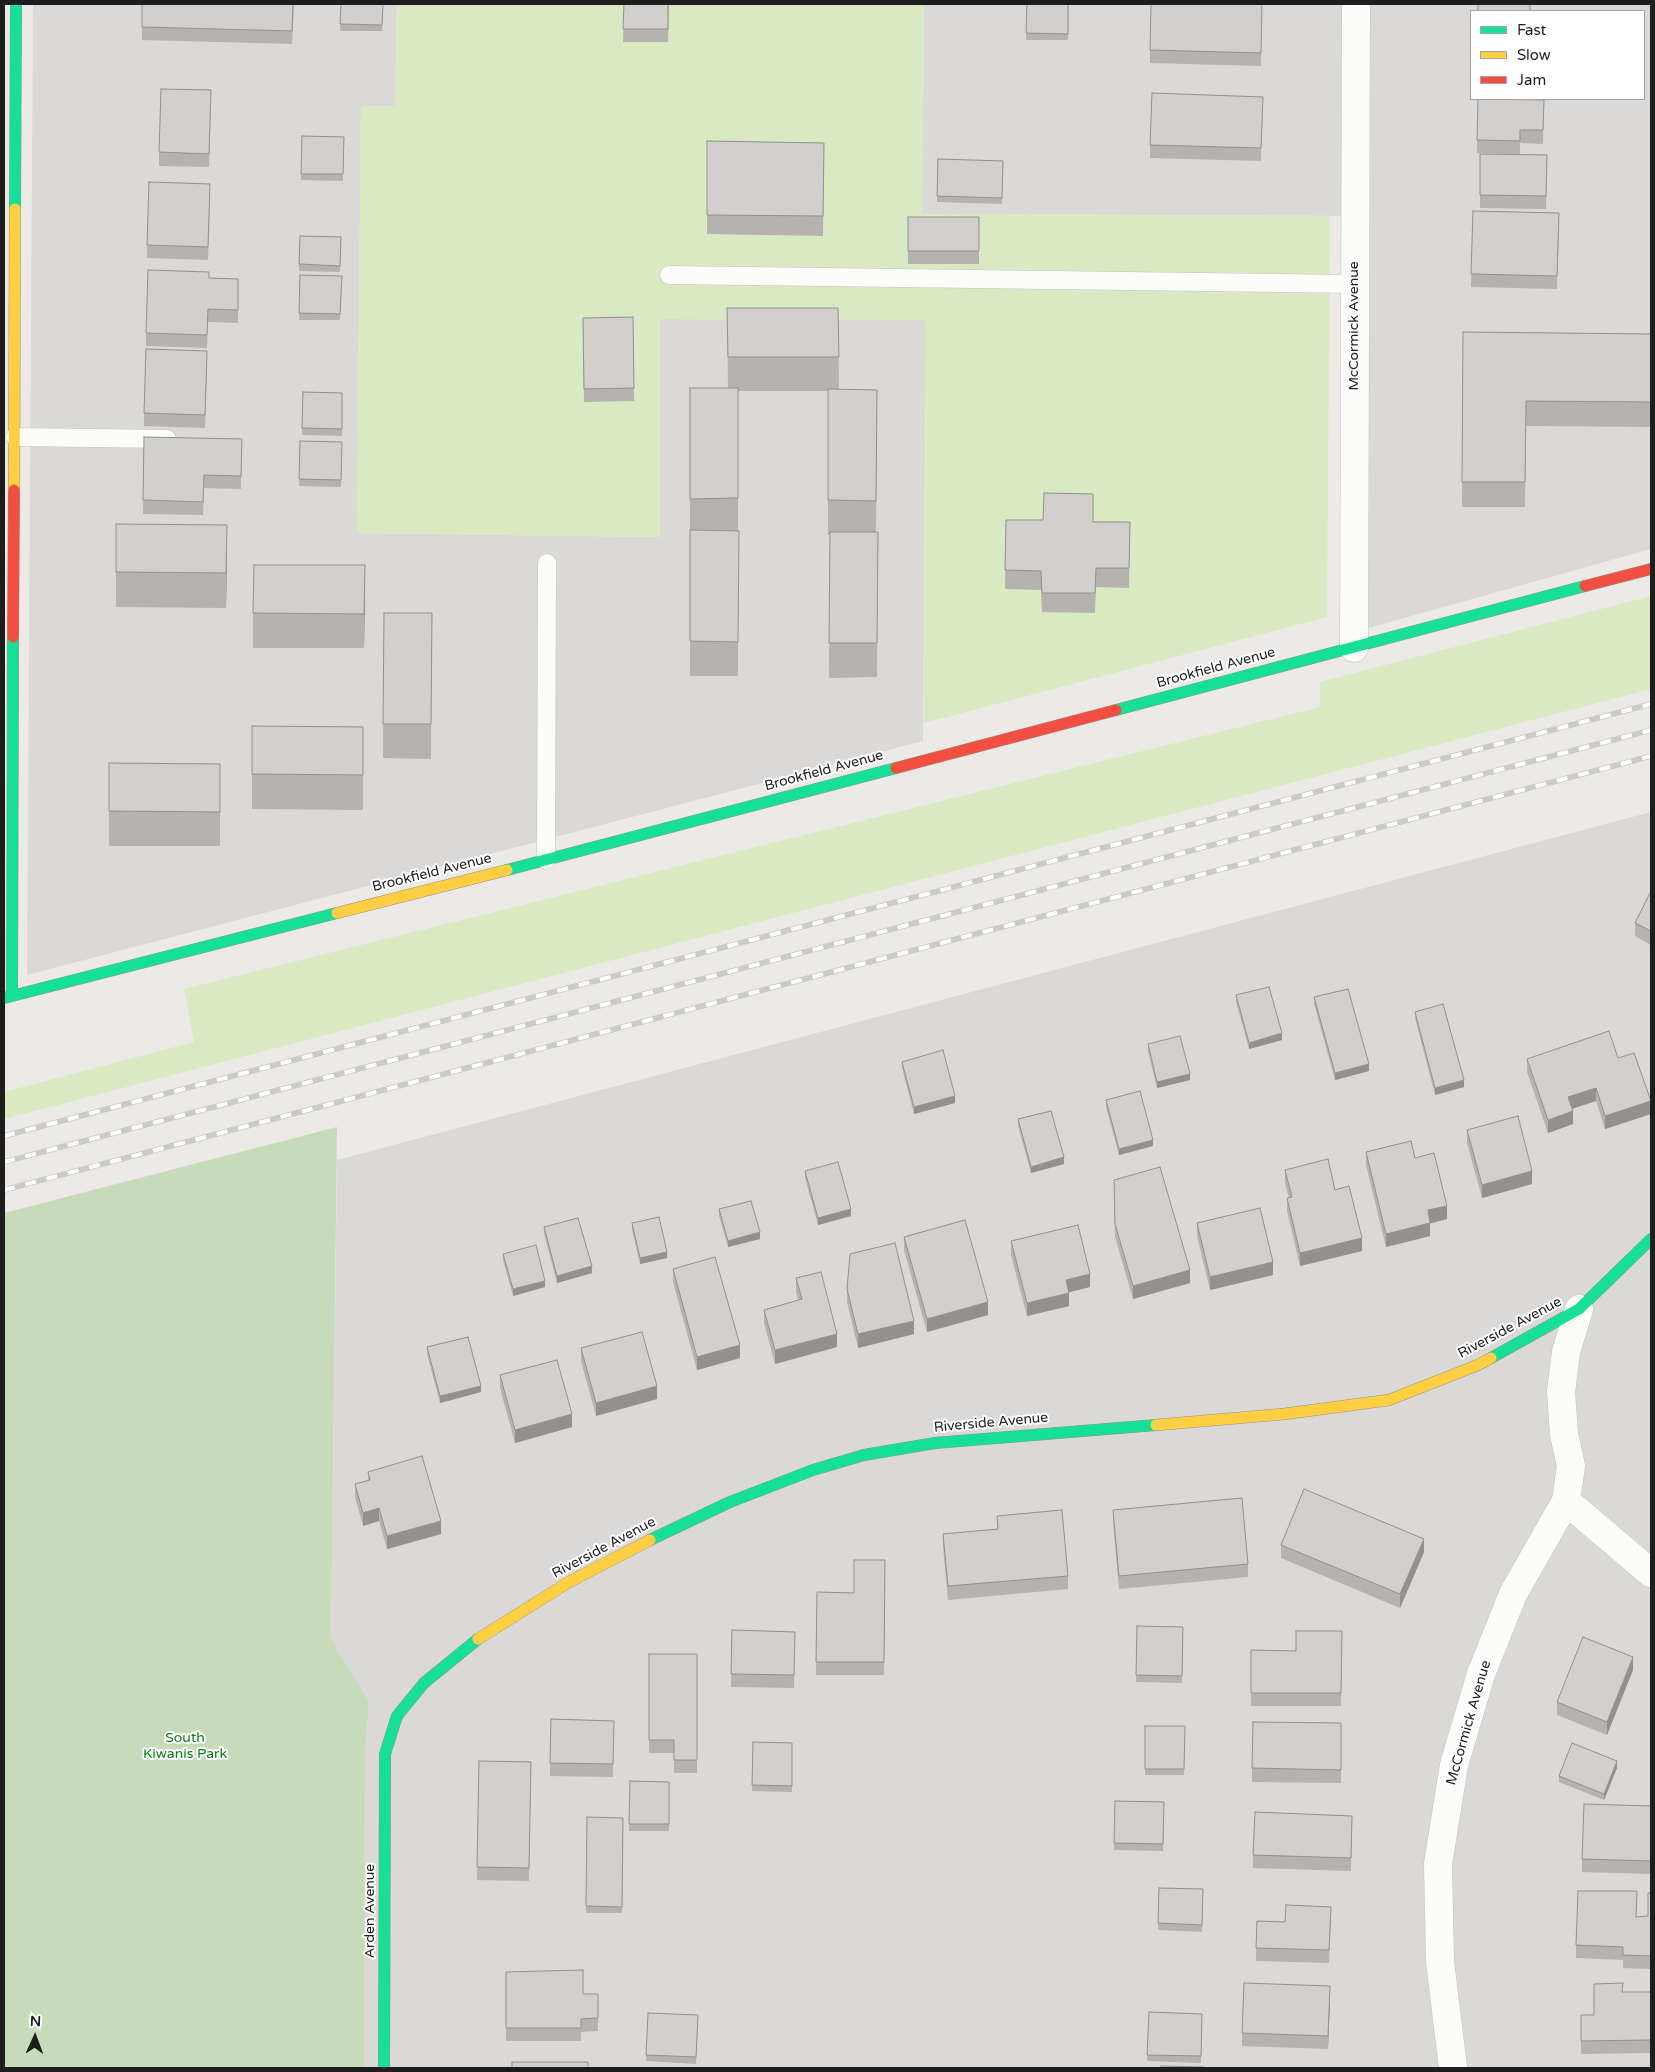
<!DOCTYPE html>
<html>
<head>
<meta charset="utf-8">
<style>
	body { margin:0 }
	#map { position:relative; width:1655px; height:2072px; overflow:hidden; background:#ece9e6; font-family:"Varela Round",sans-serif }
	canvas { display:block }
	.frame { position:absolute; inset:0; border:5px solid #1d1d1d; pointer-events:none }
	.legend { position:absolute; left:1470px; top:10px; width:175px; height:90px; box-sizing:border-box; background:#fff; border:1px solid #a5a5a5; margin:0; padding:6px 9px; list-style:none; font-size:15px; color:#1d1d1d }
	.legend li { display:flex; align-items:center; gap:10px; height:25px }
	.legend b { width:25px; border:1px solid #a5a5a5 }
	.north { position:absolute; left:10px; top:2012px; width:50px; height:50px; -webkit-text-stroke:4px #fff; paint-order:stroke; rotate:2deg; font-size:14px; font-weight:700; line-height:20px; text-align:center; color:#1d1d1d }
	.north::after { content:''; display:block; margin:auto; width:18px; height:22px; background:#1d1d1d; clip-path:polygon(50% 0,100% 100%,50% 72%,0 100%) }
</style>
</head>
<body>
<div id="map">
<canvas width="1655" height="2072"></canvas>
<div class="frame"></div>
<ul class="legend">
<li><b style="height:6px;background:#16e098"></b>Fast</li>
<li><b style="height:6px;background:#ffcf43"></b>Slow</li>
<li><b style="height:6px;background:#f24e42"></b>Jam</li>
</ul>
<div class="north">N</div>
</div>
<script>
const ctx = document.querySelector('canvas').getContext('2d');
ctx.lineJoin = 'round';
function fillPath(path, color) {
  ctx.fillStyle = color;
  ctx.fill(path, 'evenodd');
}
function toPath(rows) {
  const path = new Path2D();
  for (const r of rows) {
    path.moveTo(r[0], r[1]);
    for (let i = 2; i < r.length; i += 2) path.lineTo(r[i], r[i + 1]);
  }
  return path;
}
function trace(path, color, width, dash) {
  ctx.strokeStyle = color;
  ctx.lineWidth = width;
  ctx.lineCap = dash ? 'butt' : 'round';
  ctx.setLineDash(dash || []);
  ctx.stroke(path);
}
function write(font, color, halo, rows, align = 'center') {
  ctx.font = font + ' "Varela Round",sans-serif';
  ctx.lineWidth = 4;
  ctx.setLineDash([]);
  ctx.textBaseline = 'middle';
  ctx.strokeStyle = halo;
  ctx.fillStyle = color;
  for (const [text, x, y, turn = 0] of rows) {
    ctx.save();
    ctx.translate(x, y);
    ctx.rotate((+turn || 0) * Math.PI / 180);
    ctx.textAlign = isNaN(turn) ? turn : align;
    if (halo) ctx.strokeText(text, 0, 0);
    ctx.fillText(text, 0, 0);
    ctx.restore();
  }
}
fillPath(toPath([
	[33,4,397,4,395,106,361,106,357,533,659,537,660,319,926,320,923,741,27,975],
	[924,4,1651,4,1651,549,1365,629,1368,216,922,214],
	[1471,11,1644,11,1644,99,1471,99],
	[1651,812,1651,2068,364,2068,365,1753,369,1703,331,1639,337,1160]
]), '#dbd9d7');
fillPath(toPath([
	[397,4,924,4,922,214,1330,216,1327,617,924,723,926,320,660,319,660,537,357,533,361,106,395,106],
	[1651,596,1651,689,4,1119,4,1092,194,1042,184,989,1320,707,1320,682]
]), '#d9eac3');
fillPath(toPath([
	[337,1127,331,1639,369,1702,365,1753,364,2068,4,2068,4,1213]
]), '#c7dbba');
const lane = toPath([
	[669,275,1355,284],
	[15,437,167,439],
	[546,860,547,563]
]);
const street = toPath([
	[1354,648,1356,4],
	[1566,1501,1651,1573],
	[1453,2068,1440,1961,1438,1864,1454,1765,1481,1674,1513,1594,1566,1501,1571,1466,1564,1434,1561,1392,1566,1352,1579,1309]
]);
const fast = toPath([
	[15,209,16,4],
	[1116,710,1585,586],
	[507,870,896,768],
	[12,996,13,637],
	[4,998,337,913],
	[1491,1358,1579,1309,1651,1239],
	[650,1540,730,1502,813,1470,864,1455,935,1443,1156,1425],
	[384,2068,385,1754,397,1716,424,1683,478,1639]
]);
const slow = toPath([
	[14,490,15,209],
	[337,913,507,870],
	[1156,1425,1284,1414,1389,1400,1478,1365,1491,1358],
	[478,1639,569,1582,650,1540]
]);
const jam = toPath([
	[1585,586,1651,569],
	[13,637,14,490],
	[896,768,1116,710]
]);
trace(lane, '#c4c3c2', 19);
trace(street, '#c4c3c2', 29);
trace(fast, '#94957e', 12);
trace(slow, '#94957e', 12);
trace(jam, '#94957e', 12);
trace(lane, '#fcfcfb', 18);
trace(street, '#fcfcfb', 28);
trace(fast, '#16e098', 11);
trace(slow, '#ffcf43', 11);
trace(jam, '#f24e42', 11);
const rail = toPath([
	[4,1136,1651,704],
	[4,1162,1651,730],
	[4,1190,1651,756]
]);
trace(rail, '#cacac9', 5.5);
trace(rail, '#fff', 4, [11]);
fillPath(toPath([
	[142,4,294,4,292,44,142,40],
	[341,4,383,4,382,31,340,31],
	[624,4,669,4,668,42,623,42],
	[1027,4,1069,4,1068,40,1026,40],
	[1262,4,1261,66,1150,63,1150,50],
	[1263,97,1261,161,1150,158,1150,145],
	[1544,100,1543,144,1520,143,1520,154,1547,155,1546,209,1480,208,1480,195,1511,154,1477,153,1477,140],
	[211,104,209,167,159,166,159,152],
	[302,136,344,137,343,181,301,180],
	[707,141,824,143,823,236,707,234],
	[1003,161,1002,204,937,202,937,196],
	[210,197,208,260,147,258,147,245],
	[1473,211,1559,226,1557,289,1471,287],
	[908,217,979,217,979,264,908,264],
	[300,236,341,237,340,272,299,271],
	[300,275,342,276,340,320,299,320],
	[209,278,238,279,238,323,208,322,207,348,146,346,146,333],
	[727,308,838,308,839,389,877,390,876,532,878,532,877,677,829,678,830,535,828,535,828,391,738,391,738,676,690,676,690,499,728,388],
	[633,317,634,401,584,402,583,318],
	[1463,332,1651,334,1651,427,1526,426,1525,507,1462,507],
	[207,364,205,428,144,426,144,413],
	[303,392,342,393,342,436,302,435],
	[144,437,242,439,241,489,204,488,203,515,143,514],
	[300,441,342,442,341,487,299,486],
	[1006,520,1130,522,1129,588,1096,587,1095,613,1042,612,1041,590,1005,589],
	[116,524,227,559,226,608,116,607],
	[365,600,364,648,253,648,253,613],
	[384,613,432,613,431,759,383,758],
	[252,726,363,727,363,810,252,809],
	[109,763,220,764,220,846,109,846],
	[1651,891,1651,945,1635,936,1635,923],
	[1236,995,1282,1040,1249,1049,1236,1002],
	[1314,997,1369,1071,1335,1080,1314,1004],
	[1415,1012,1464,1087,1435,1095,1415,1018],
	[1148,1044,1190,1080,1157,1088,1148,1051],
	[1618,1058,1651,1114,1605,1129,1596,1101,1572,1109,1573,1124,1548,1133,1527,1072,1527,1059],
	[902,1062,955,1103,914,1114,902,1068],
	[1106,1100,1153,1146,1119,1155,1106,1107],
	[1018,1119,1064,1164,1031,1173,1018,1126],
	[1467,1130,1532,1184,1482,1198,1467,1143],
	[1366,1152,1415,1158,1447,1219,1430,1223,1430,1236,1386,1247,1366,1165],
	[1285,1170,1335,1190,1362,1251,1300,1266,1287,1211,1287,1198,1289,1198,1285,1183],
	[805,1171,851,1216,818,1225,805,1178],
	[1114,1180,1190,1283,1133,1299,1115,1237],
	[719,1209,760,1239,728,1247,719,1216],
	[632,1223,667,1258,640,1264,632,1230],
	[1197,1223,1273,1275,1210,1290,1197,1236],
	[544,1227,592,1273,557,1283,544,1234],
	[904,1237,988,1315,927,1332,904,1250],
	[1011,1241,1090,1287,1069,1292,1069,1306,1027,1316,1011,1255],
	[503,1254,545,1287,513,1296,503,1260],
	[673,1269,740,1358,697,1370,673,1282],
	[796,1278,837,1347,775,1364,764,1323,764,1310,798,1300,796,1291],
	[847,1289,914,1334,858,1348,847,1302],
	[427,1347,481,1392,440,1403,427,1354],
	[581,1348,657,1399,596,1416,581,1361],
	[500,1375,572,1427,515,1443,500,1388],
	[368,1472,441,1534,387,1549,379,1521,363,1526,355,1497,355,1484,368,1480],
	[1113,1510,1248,1564,1248,1577,1119,1589,1113,1523],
	[997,1516,1068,1576,1068,1589,948,1600,943,1547,943,1534,997,1529],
	[1281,1545,1424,1552,1400,1608,1281,1558],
	[885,1560,884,1675,816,1675,817,1592,854,1593],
	[1183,1627,1182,1683,1136,1682,1136,1675],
	[732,1630,795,1632,794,1688,731,1687],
	[1342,1631,1341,1706,1251,1706,1251,1650,1296,1651],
	[649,1654,697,1654,697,1773,674,1773,674,1753,649,1753],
	[1633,1670,1607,1735,1557,1715,1557,1702],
	[551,1719,614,1721,613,1777,550,1776],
	[1341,1723,1341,1783,1252,1782,1252,1768],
	[1145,1726,1185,1726,1184,1775,1145,1775],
	[753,1742,792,1743,792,1792,752,1791],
	[479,1761,531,1762,529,1881,477,1880],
	[1617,1768,1604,1800,1559,1782,1559,1776],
	[630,1781,669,1782,669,1831,629,1831],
	[1115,1801,1164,1802,1163,1851,1114,1850],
	[1651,1806,1651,1874,1582,1872,1582,1859],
	[1352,1816,1351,1871,1253,1868,1253,1855],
	[587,1817,623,1818,622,1913,586,1913],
	[1159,1888,1203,1889,1202,1932,1158,1930],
	[1651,1893,1651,1969,1623,1968,1623,1960,1576,1958,1576,1945,1636,1917,1648,1916],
	[1331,1920,1329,1963,1256,1961,1256,1948,1285,1922],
	[506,1972,583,1994,598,1994,598,2031,581,2032,581,2041,506,2041],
	[1623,1992,1651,1992,1651,2053,1581,2054,1581,2015,1594,2015],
	[1330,1999,1328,2049,1242,2046,1242,2033],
	[1149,2012,1202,2014,1201,2063,1147,2061],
	[698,2021,696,2064,646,2061,646,2055]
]), '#b5b2b0');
fillPath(toPath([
	[227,525,227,559,226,608,226,573],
	[365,565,365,600,364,648,364,614],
	[1282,1033,1282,1040,1249,1049,1249,1043],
	[1369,1064,1369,1071,1335,1080,1335,1073],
	[1190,1074,1190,1080,1157,1088,1157,1082],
	[1464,1080,1464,1087,1435,1095,1435,1088],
	[1596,1088,1596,1101,1568,1110,1568,1097],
	[955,1096,955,1103,914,1114,914,1107],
	[1651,1101,1651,1114,1605,1129,1605,1116],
	[1573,1111,1573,1124,1548,1133,1548,1120],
	[1153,1140,1153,1146,1119,1155,1119,1149],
	[1064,1157,1064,1164,1031,1173,1031,1167],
	[1532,1171,1532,1184,1482,1198,1482,1185],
	[1447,1206,1447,1219,1428,1224,1428,1210],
	[851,1209,851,1216,818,1225,818,1218],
	[1430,1223,1430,1236,1386,1247,1386,1234],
	[760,1232,760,1239,728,1247,728,1241],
	[1362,1238,1362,1251,1300,1266,1300,1253],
	[667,1252,667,1258,640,1264,640,1258],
	[1273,1262,1273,1275,1210,1290,1210,1277],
	[592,1266,592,1273,557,1283,557,1276],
	[1190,1270,1190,1283,1133,1299,1133,1286],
	[1090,1274,1090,1287,1066,1293,1066,1280],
	[545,1281,545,1287,513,1296,513,1289],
	[1069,1293,1069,1306,1027,1316,1027,1303],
	[988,1302,988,1315,927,1332,927,1319],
	[914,1321,914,1334,858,1348,858,1334],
	[837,1334,837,1347,775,1364,775,1350],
	[740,1345,740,1358,697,1370,697,1357],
	[481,1386,481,1392,440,1403,440,1396],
	[657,1386,657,1399,596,1416,596,1403],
	[572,1414,572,1427,515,1443,515,1430],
	[379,1508,379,1521,363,1526,363,1513],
	[441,1521,441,1534,387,1549,387,1536],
	[1424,1539,1424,1552,1400,1608,1400,1594],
	[1633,1657,1633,1670,1607,1735,1607,1722],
	[1617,1761,1617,1768,1604,1800,1604,1794],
	[1330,1986,1330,1999,1328,2049,1328,2036]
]), '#939190');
const building = toPath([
	[142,4,293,4,292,31,142,27,142,4],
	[341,4,383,4,382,25,340,24,341,4],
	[624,4,668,4,668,29,623,29,624,4],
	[1027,4,1068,4,1068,34,1026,33,1027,4],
	[1151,4,1262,4,1261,53,1150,50,1151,4],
	[1478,4,1530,4,1530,11,1478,11,1478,4],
	[161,89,211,90,209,154,159,152,161,89],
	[1152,93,1263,97,1261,148,1150,145,1152,93],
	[1478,99,1544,100,1543,130,1520,130,1520,141,1477,140,1478,99],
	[302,136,344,137,343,174,301,174,302,136],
	[707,141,824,143,823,216,707,215,707,141],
	[1480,154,1547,155,1546,196,1480,195,1480,154],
	[938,159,1003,161,1002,198,937,196,938,159],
	[149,182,210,184,208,247,147,245,149,182],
	[1473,211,1559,213,1557,276,1471,274,1473,211],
	[908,217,979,217,979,251,908,251,908,217],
	[300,236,341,237,340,266,299,264,300,236],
	[148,270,209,272,209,278,238,279,238,310,208,309,207,335,146,333,148,270],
	[300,275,342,276,340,314,299,313,300,275],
	[727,308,838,308,839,357,728,357,727,308],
	[633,317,634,388,584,389,583,318,633,317],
	[1463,332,1651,334,1651,402,1526,401,1525,482,1462,482,1463,332],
	[146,349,207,351,205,415,144,413,146,349],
	[690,388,738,388,738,498,690,499,690,388],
	[828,389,877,390,876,501,828,500,828,389],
	[303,392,342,393,342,429,302,428,303,392],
	[144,437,242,439,241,476,204,475,203,502,143,500,144,437],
	[300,441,342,442,341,480,299,479,300,441],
	[1044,493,1093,494,1093,522,1130,522,1129,568,1096,568,1095,593,1042,593,1041,571,1005,570,1006,520,1043,520,1044,493],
	[116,524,227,525,226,573,116,572,116,524],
	[690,530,739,531,738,642,690,641,690,530],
	[830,532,878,532,877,643,829,643,830,532],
	[254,565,365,565,364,614,253,613,254,565],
	[384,613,432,613,431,724,383,724,384,613],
	[252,726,363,727,363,775,252,774,252,726],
	[109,763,220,764,220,812,109,811,109,763],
	[1651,891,1651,931,1635,923,1651,891],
	[1269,987,1282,1033,1249,1043,1236,995,1269,987],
	[1348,989,1369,1064,1335,1073,1314,997,1348,989],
	[1443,1004,1464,1080,1435,1088,1415,1012,1443,1004],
	[1609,1031,1618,1058,1634,1053,1651,1101,1605,1116,1596,1088,1568,1097,1573,1111,1548,1120,1527,1059,1609,1031],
	[1180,1036,1190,1074,1157,1082,1148,1044,1180,1036],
	[943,1050,955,1096,914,1107,902,1062,943,1050],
	[1140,1091,1153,1140,1119,1149,1106,1100,1140,1091],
	[1051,1111,1064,1157,1031,1167,1018,1119,1051,1111],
	[1518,1116,1532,1171,1482,1185,1467,1130,1518,1116],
	[1411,1141,1415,1158,1434,1153,1447,1206,1428,1210,1430,1223,1386,1234,1366,1152,1411,1141],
	[1328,1159,1335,1190,1349,1186,1362,1238,1300,1253,1287,1198,1292,1197,1285,1170,1328,1159],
	[838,1162,851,1209,818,1218,805,1171,838,1162],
	[1160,1167,1190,1270,1133,1286,1115,1224,1114,1180,1160,1167],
	[751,1201,760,1232,728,1241,719,1209,751,1201],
	[1260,1208,1273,1262,1210,1277,1197,1223,1260,1208],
	[659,1217,667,1252,640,1258,632,1223,659,1217],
	[578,1218,592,1266,557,1276,544,1227,578,1218],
	[965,1220,988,1302,927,1319,904,1237,965,1220],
	[1078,1225,1090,1274,1066,1280,1069,1293,1027,1303,1011,1241,1078,1225],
	[895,1243,914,1321,858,1334,847,1289,850,1254,895,1243],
	[536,1245,545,1281,513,1289,503,1254,536,1245],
	[715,1257,740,1345,697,1357,673,1269,715,1257],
	[821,1272,837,1334,775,1350,764,1310,802,1299,796,1278,821,1272],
	[642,1332,657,1386,596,1403,581,1348,642,1332],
	[468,1337,481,1386,440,1396,427,1347,468,1337],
	[557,1360,572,1414,515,1430,500,1375,557,1360],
	[422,1456,441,1521,387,1536,379,1508,363,1513,355,1484,370,1480,368,1472,422,1456],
	[1304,1489,1424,1539,1400,1594,1281,1545,1304,1489],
	[1242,1498,1248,1564,1119,1576,1113,1510,1242,1498],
	[1062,1510,1068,1576,948,1586,943,1534,998,1529,997,1516,1062,1510],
	[854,1560,885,1560,884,1662,816,1662,817,1592,854,1593,854,1560],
	[1137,1626,1183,1627,1182,1676,1136,1675,1137,1626],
	[732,1630,795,1632,794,1675,731,1674,732,1630],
	[1296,1631,1342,1631,1341,1693,1251,1693,1251,1650,1296,1651,1296,1631],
	[1583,1637,1633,1657,1607,1722,1557,1702,1583,1637],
	[649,1654,697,1654,697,1760,674,1760,674,1740,649,1740,649,1654],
	[551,1719,614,1721,613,1764,550,1763,551,1719],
	[1253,1722,1341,1723,1341,1770,1252,1768,1253,1722],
	[1145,1726,1185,1726,1184,1769,1145,1769,1145,1726],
	[753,1742,792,1743,792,1786,752,1785,753,1742],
	[1572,1743,1617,1761,1604,1794,1559,1776,1572,1743],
	[479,1761,531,1762,529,1868,477,1867,479,1761],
	[630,1781,669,1782,669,1824,629,1824,630,1781],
	[1115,1801,1164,1802,1163,1844,1114,1843,1115,1801],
	[1584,1804,1651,1806,1651,1861,1582,1859,1584,1804],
	[1255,1812,1352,1816,1351,1858,1253,1855,1255,1812],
	[587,1817,623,1818,622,1907,586,1906,587,1817],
	[1159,1888,1203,1889,1202,1925,1158,1923,1159,1888],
	[1578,1891,1637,1891,1636,1917,1648,1916,1648,1893,1651,1893,1651,1956,1623,1955,1623,1947,1576,1945,1578,1891],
	[1286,1905,1331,1907,1329,1950,1256,1948,1257,1921,1285,1922,1286,1905],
	[583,1970,583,1994,598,1994,598,2018,581,2019,581,2028,506,2028,506,1972,583,1970],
	[1244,1983,1330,1986,1328,2036,1242,2033,1244,1983],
	[1623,1983,1622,1992,1651,1992,1651,2040,1581,2041,1581,2015,1594,2015,1594,1984,1623,1983],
	[1149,2012,1202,2014,1201,2056,1147,2055,1149,2012],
	[648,2013,698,2015,696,2057,646,2055,648,2013],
	[512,2062,588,2062,588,2068,512,2068,512,2062],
	[1161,2066,1204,2067,1204,2068,1160,2068,1161,2066]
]);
fillPath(building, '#d2cfcd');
trace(building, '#939190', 1);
write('14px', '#1d1d1d', '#fff', [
	["McCormick Avenue",1354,326,-90],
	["Brookfield Avenue",1216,668,-15],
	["Brookfield Avenue",824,771,-15],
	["Brookfield Avenue",432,873,-14],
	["Riverside Avenue",1510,1328,-28],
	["Riverside Avenue",991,1423,-5],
	["Riverside Avenue",604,1548,-28],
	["McCormick Avenue",1469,1723,-74],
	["Arden Avenue",370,1911,-90]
]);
write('14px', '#097d11', '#fff', [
	["South",185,1738],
	["Kiwanis Park",185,1754]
]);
</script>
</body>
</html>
